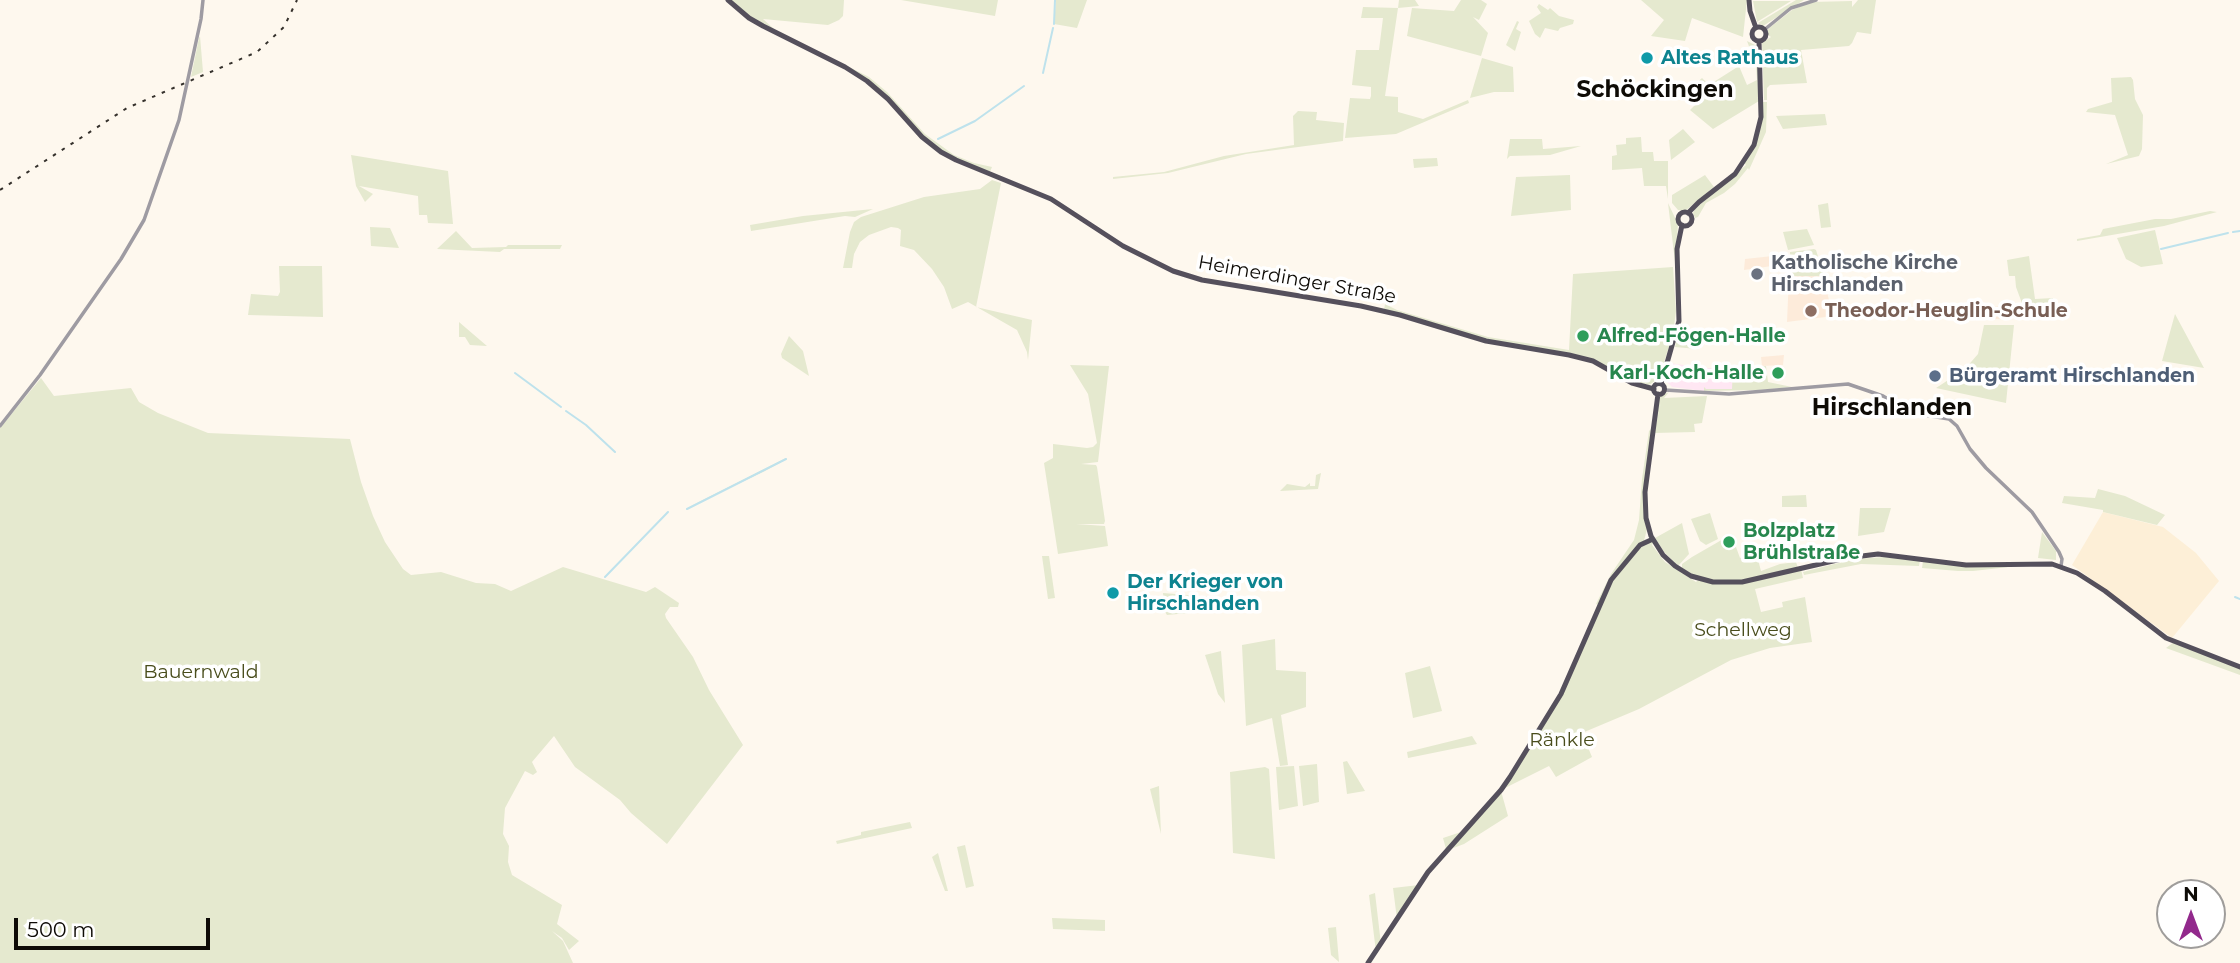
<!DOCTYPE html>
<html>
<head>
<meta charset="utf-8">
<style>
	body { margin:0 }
	#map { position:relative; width:2240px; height:963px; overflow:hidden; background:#fef8ee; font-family:Montserrat,sans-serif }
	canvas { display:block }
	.north { position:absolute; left:2156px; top:879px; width:70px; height:70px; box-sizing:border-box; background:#fff; border:2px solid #9f9d9b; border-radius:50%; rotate:0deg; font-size:19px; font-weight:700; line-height:28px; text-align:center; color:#0e0b06 }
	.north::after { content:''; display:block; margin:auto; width:24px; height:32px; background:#92298c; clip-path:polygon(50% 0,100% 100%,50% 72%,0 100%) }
	.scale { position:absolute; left:14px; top:918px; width:196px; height:32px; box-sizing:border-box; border:4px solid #0e0b06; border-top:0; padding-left:9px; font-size:21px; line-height:24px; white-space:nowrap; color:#0e0b06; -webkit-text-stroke:5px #fff; paint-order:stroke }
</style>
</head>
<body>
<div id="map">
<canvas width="2240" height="963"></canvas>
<div class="north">N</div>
<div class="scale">500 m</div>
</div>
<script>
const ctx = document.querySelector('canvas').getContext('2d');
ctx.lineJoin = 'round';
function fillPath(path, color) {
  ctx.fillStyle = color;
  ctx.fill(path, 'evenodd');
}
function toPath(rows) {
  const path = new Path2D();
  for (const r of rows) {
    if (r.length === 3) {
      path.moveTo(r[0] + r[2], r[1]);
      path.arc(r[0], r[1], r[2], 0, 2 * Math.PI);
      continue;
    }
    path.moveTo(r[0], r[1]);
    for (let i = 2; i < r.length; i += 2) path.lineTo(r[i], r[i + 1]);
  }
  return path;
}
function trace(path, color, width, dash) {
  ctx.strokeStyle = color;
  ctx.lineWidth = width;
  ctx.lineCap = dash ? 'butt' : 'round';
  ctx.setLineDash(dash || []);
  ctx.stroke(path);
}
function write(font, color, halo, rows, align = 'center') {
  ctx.font = font + ' Montserrat,sans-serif';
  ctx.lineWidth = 7;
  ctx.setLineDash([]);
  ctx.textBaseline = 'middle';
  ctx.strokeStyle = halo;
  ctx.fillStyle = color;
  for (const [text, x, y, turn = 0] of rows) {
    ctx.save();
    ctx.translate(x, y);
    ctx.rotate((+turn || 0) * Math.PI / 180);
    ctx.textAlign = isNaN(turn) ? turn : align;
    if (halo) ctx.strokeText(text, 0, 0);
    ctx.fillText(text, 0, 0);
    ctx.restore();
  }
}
fillPath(toPath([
	[1670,363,1703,368,1733,368,1733,390,1704,391,1672,387,1666,381]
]), '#ffe7f3');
fillPath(toPath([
	[2103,512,2163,527,2196,553,2219,581,2172,638,2072,565]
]), '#fdefd7');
fillPath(toPath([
	[1782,255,1784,261,1772,262,1772,266,1744,270,1745,259],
	[1789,276,1823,276,1833,316,1787,322],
	[2021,304,2023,306,2023,318,1993,319,1993,307],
	[1784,355,1783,365,1762,366,1761,357]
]), '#fdebda');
fillPath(toPath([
	[729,0,844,0,843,16,839,20,828,25,763,19,774,29,869,77,887,92,925,134,954,155,974,163,992,167,989,174,935,147,863,78,751,17],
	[901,0,998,0,995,16],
	[1056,0,1087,0,1077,28,1054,24],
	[1399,0,1415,0,1419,6,1398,8,1385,96,1398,97,1398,112,1423,119,1468,100,1469,103,1396,134,1345,138,1350,98,1370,99,1371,96,1371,87,1352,85,1356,50,1379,50,1383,18,1361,18,1363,7,1398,8],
	[1461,0,1481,0,1487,4,1479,20,1473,17,1488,33,1481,56,1407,36,1412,8,1454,11],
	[1641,0,1747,0,1743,37,1692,18,1685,41,1651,36,1664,20],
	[1796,0,1804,0,1763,26,1758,23],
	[1858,0,1876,0,1871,34,1857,32,1852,43,1849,46,1801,50,1807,83,1770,85,1767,88,1767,100,1764,100,1762,43,1771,37,1768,35,1768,29,1792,10,1811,2,1852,1,1852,7],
	[1753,1,1791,1,1757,22],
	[1539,4,1548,10,1550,8,1559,16,1574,20,1573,24,1560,28,1558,31,1545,28,1540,38,1535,34,1529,21,1541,13,1537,7],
	[1517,21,1519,22,1516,29,1521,32,1515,51,1506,45],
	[200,36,203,72,191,77,199,38],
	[1747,41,1757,46,1759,101,1713,129,1690,110,1702,98,1691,88,1702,78,1709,85,1739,66,1747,85,1757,80,1756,65],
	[1482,58,1513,67,1514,92,1494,92,1470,98],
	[2131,77,2133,80,2135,99,2143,115,2142,149,2139,156,2106,164,2128,155,2115,115,2086,112,2088,109,2112,102,2111,78],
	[1761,102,1767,102,1766,132,1749,170,1748,168,1735,184,1724,193,1706,203,1698,217,1695,218,1693,213,1695,209,1746,165,1744,163,1758,134],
	[1298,111,1317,112,1316,120,1344,123,1343,141,1246,154,1168,173,1113,179,1113,177,1164,172,1224,156,1294,145,1293,116],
	[1825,114,1827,125,1783,129,1776,116],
	[1683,129,1695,142,1671,160,1669,140],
	[1641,137,1642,152,1653,152,1654,161,1668,161,1668,199,1666,186,1644,186,1642,168,1612,170,1612,156,1617,155,1616,145,1626,144,1626,138],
	[1510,139,1542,139,1543,149,1581,146,1550,155,1510,156,1507,159],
	[351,155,448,171,453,224,428,223,427,215,419,215,418,196,359,186,373,194,365,202,356,186],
	[1437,158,1438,166,1414,168,1413,159],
	[1570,175,1571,210,1511,216,1516,177],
	[1705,175,1714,187,1685,211,1678,210,1672,203,1672,195],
	[992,180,1001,183,976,307,1032,320,1028,360,1027,352,1017,330,968,302,952,309,944,287,932,269,914,250,900,246,901,230,898,228,891,227,869,235,860,242,854,254,852,268,843,268,850,232,854,222,861,217,924,197,980,189],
	[1668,203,1678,224,1675,262],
	[1828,203,1831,227,1821,228,1818,205],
	[873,209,855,217,845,216,751,231,750,225,803,216],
	[2210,211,2217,212,2164,226,2077,241,2077,239,2100,235,2103,229,2155,219,2171,219],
	[370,227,390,228,399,248,371,246],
	[1807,229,1814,245,1788,250,1783,232],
	[2155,230,2163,264,2141,267,2126,259,2117,238],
	[456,231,472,248,506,247,508,245,562,245,560,249,504,249,500,252,437,249],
	[1814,249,1816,250,1824,276,1789,276,1789,261,1793,261,1793,264,1809,261,1808,253,1790,255,1790,252],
	[2029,256,2035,299,2053,298,2053,306,2045,317,2023,317,2023,306,2016,287,2015,276,2009,276,2007,260],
	[279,266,322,266,323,317,248,315,251,294,278,296,280,292],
	[1673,267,1676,311,1673,334,1659,378,1649,385,1633,382,1598,363,1494,342,1384,310,1385,304,1397,310,1488,337,1569,350,1573,274],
	[2175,314,2204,368,2162,361],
	[459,322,487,346,470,345,465,337,459,337],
	[1984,325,2014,325,2006,403,1936,388,1959,373,1964,374,1965,369,1978,354],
	[1698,334,1697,349,1675,347,1678,335],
	[789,336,803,351,809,376,782,358,781,354],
	[1070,365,1109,366,1098,462,1081,464,1096,465,1097,467,1105,521,1104,524,1076,524,1105,526,1108,546,1058,554,1044,463,1053,458,1053,444,1087,448,1093,447,1097,443,1088,394],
	[1766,366,1768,382,1792,387,1759,390,1704,391,1704,387,1706,389,1732,389,1733,368],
	[41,378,54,396,131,388,139,402,158,413,208,433,350,439,361,482,373,516,385,542,403,569,411,575,441,572,476,583,495,584,511,591,563,567,646,592,655,587,679,603,678,607,670,607,665,614,666,618,693,657,709,690,743,745,667,844,631,813,620,800,575,767,554,736,532,762,537,772,533,775,525,771,505,808,503,834,509,846,508,862,512,875,562,905,557,924,579,941,569,950,562,938,552,931,563,941,573,963,0,963,0,428],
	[1669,392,1664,398,1707,396,1702,423,1694,424,1695,432,1654,433,1662,398,1655,427,1658,401,1660,396],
	[1652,428,1645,498,1648,525,1644,541,1654,541,1652,545,1665,562,1696,582,1699,579,1730,583,1801,569,1803,578,1755,589,1761,612,1783,607,1782,602,1805,597,1812,642,1770,648,1731,660,1639,709,1582,733,1592,757,1556,777,1549,766,1501,790,1551,712,1599,605,1596,604,1611,574,1634,540,1639,520,1642,479,1649,431],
	[786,458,787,459,763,472,687,508],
	[1321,473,1318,489,1280,491,1287,484,1305,487,1310,483,1310,486,1315,486,1316,475],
	[2098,489,2125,496,2165,515,2157,525,2103,512,2103,510,2062,503,2064,496,2095,498],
	[1806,495,1807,507,1782,507,1782,496],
	[1860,508,1891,508,1884,532,1858,536],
	[1710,513,1718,539,1706,545,1700,541,1691,519],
	[1682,523,1689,554,1678,566,1664,552,1655,538],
	[2042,532,2056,551,2056,560,2038,558],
	[1732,534,1737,542,1725,550,1736,547,1740,558,1756,552,1761,571,1780,564,1796,562,1798,568,1748,580,1724,582,1697,577,1682,568,1682,564,1692,557],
	[1042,556,1049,556,1055,598,1048,599],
	[1884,557,1920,560,1919,566,1861,564,1804,575,1803,572,1830,565,1857,559],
	[1923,561,1965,567,2027,565,1973,571,1958,571,1922,568],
	[1163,593,1212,597,1216,608,1220,607,1221,610,1167,615,1165,612],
	[1275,639,1276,670,1306,672,1306,707,1281,715,1288,765,1280,766,1272,718,1246,726,1242,645],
	[2174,642,2240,667,2240,675,2166,648],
	[1221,651,1225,703,1218,694,1205,655],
	[1430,666,1442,711,1413,718,1405,673],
	[1472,736,1477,744,1408,758,1407,752],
	[1347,761,1365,791,1347,794,1343,762],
	[1317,764,1319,802,1303,806,1299,766],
	[1294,766,1298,806,1279,810,1276,767],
	[1265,767,1269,769,1275,859,1233,853,1230,772],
	[1159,786,1159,787,1161,834,1150,789],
	[1501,791,1508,816,1464,844,1448,850,1446,849,1443,838,1467,830],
	[910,822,912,828,837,844,836,841,861,835,861,832],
	[965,845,974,886,966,888,957,847],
	[938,853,948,891,945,891,932,857],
	[1419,885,1397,919,1393,888],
	[1375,893,1381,944,1376,952,1369,895],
	[1052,918,1105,920,1105,931,1053,929],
	[1336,927,1339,962,1331,955,1328,928]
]), '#e5e9cf');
trace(toPath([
	[1054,24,1055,0],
	[1043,73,1053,28],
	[938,139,975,121,1024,86],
	[2233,232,2240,231],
	[2161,249,2228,233],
	[515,373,561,407],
	[566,411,586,425,615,452],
	[687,509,786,459],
	[605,577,668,512],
	[2235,597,2240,599]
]), '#bee2ec', 2);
trace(toPath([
	[1764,30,1791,8,1816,0],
	[1665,390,1729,394,1848,384,1883,396,1911,413,1949,419,1957,426,1970,449,1986,468,2032,512,2059,552,2062,559,2061,566],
	[0,426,40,375,121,259,144,220,179,120,201,19,203,0]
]), '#9e9ba2', 3.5);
trace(toPath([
	[728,0,749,18,763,26,845,67,867,81,888,99,922,137,941,152,956,160,1051,199,1123,246,1173,271,1202,280,1361,306,1400,315,1486,341,1569,355,1593,361,1632,383,1654,389],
	[1749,0,1750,11,1756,28],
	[1759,34,7],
	[1685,219,7],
	[1688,213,1699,202,1735,174,1754,145,1761,117,1759,41],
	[1659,389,5.5],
	[1661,384,1679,321,1677,249,1682,225],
	[1658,394,1645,492,1646,518,1651,536,1663,555,1675,566,1691,576,1713,582,1742,582,1846,558,1878,554,1966,565,2052,564,2077,573,2105,591,2166,638,2240,667],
	[1368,963,1428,872,1501,790,1510,777,1561,694,1611,580,1640,545,1653,539]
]), '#55505c', 5);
trace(toPath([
	[0,190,127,108,257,52,284,27,297,0]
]), '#35312c', 2, [3.5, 7]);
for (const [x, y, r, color] of [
	[1647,58,7,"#0f9aa8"],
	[1757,274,7,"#6b7280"],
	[1811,311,7,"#8d6e63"],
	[1583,336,7,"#2e9e5b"],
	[1778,373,7,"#2e9e5b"],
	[1935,376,7,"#5c6f8a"],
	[1729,542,7,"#2e9e5b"],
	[1113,593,7,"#0f9aa8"]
]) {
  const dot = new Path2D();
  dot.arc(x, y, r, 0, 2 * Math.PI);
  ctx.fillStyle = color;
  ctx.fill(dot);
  trace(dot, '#fff', 2.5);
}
write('bold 19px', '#0d838f', '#fff', [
	["Altes Rathaus",1661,58],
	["Der Krieger von",1127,582],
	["Hirschlanden",1127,604]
], 'left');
write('bold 19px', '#5b616d', '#fff', [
	["Katholische Kirche",1771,263],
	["Hirschlanden",1771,285]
], 'left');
write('19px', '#0e0b06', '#fff', [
	["Heimerdinger Straße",1297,280,10]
]);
write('bold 19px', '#785e54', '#fff', [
	["Theodor-Heuglin-Schule",1825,311]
], 'left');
write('bold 19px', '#27864d', '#fff', [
	["Alfred-Fögen-Halle",1597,336],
	["Karl-Koch-Halle",1764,373,"right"],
	["Bolzplatz",1743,531],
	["Brühlstraße",1743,553]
], 'left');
write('bold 19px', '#4e5e75', '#fff', [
	["Bürgeramt Hirschlanden",1949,376]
], 'left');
write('19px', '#494d1c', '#fff', [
	["Schellweg",1743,630],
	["Bauernwald",201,672],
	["Ränkle",1562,740]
]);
write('bold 23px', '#0e0b06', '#fff', [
	["Schöckingen",1655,90],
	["Hirschlanden",1892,408]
]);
</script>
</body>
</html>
